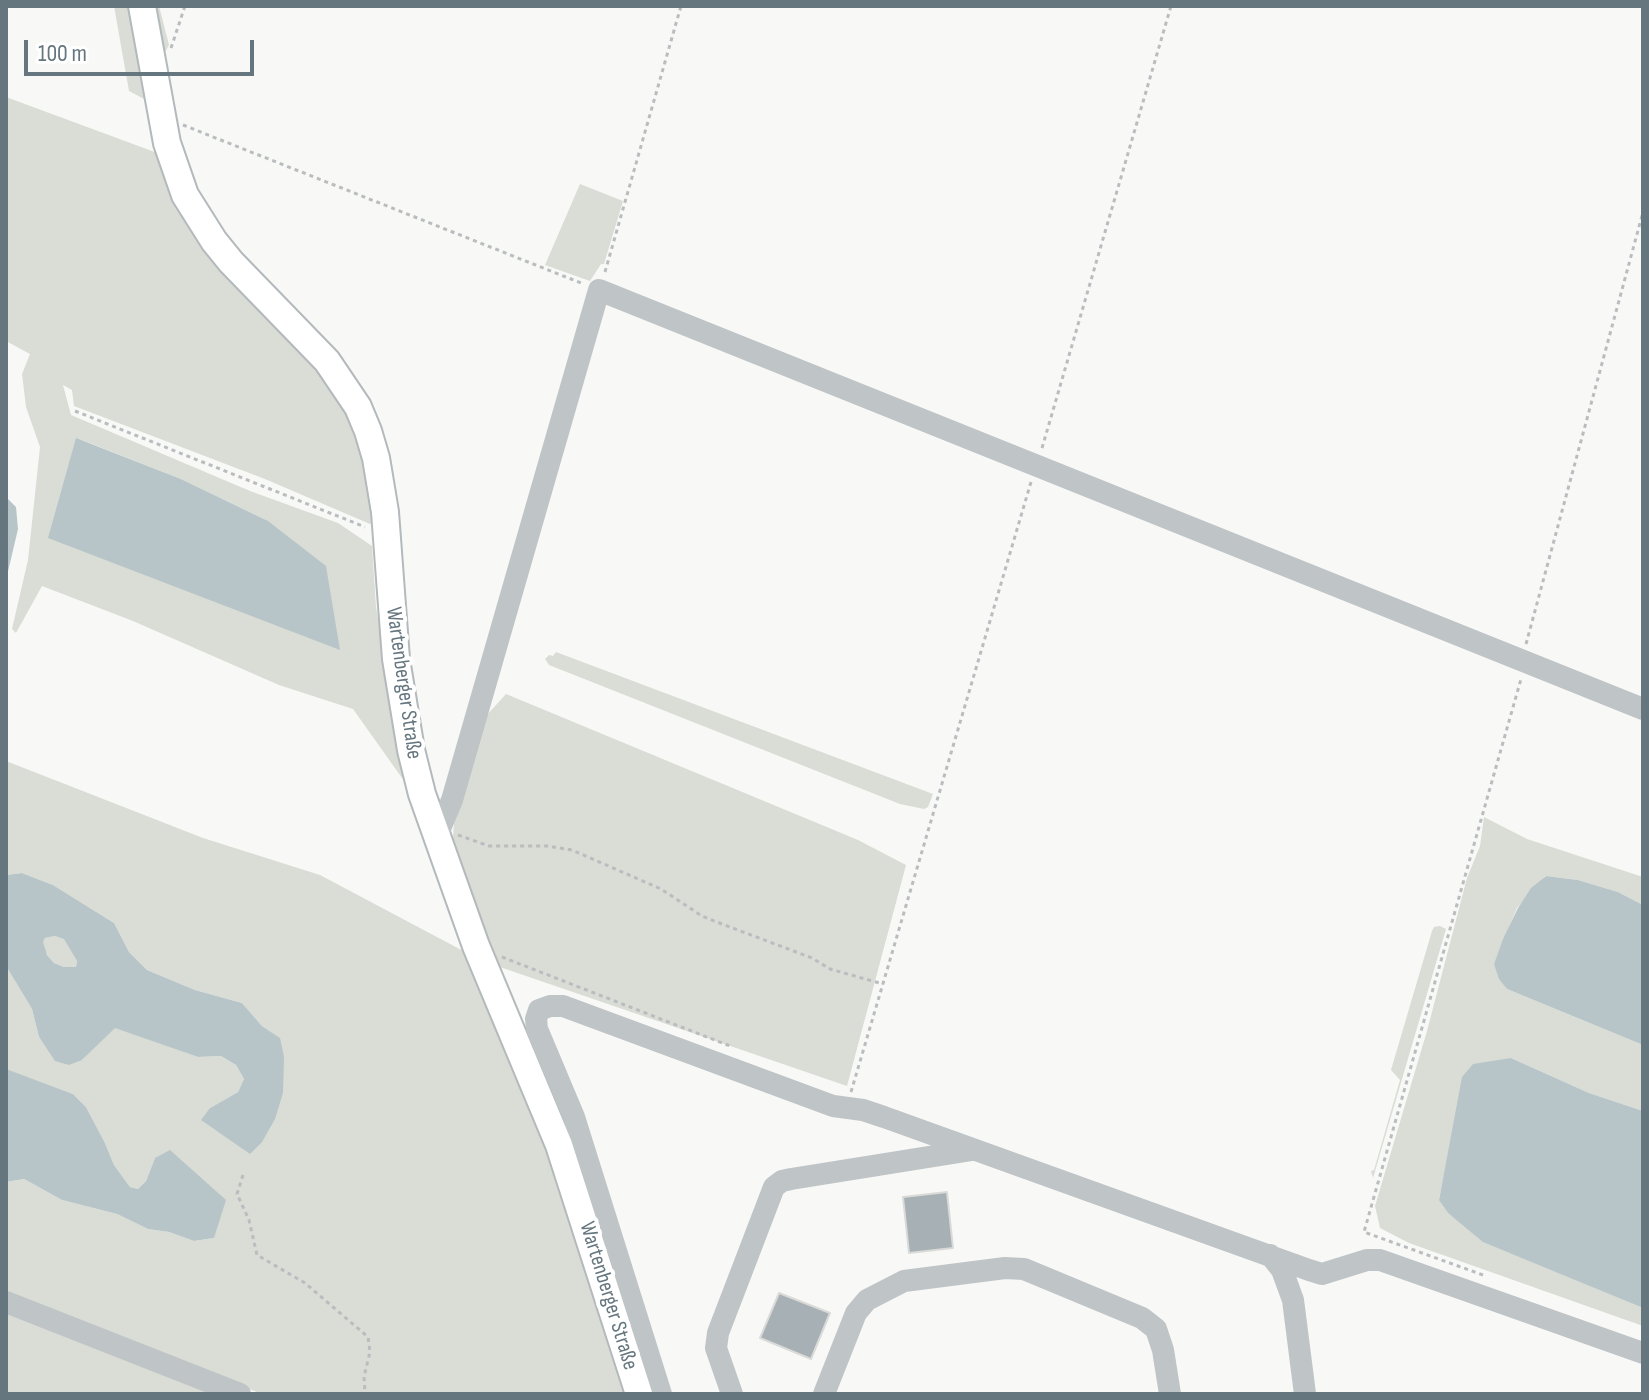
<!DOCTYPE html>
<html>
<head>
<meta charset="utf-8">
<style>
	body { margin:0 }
	#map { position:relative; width:1649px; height:1400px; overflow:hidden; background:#f8f8f6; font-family:"Sofia Sans Condensed",sans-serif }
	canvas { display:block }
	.frame { position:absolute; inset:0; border:8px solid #65767f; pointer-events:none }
	.scale { position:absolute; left:24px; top:40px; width:230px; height:36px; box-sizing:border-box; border:4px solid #65767f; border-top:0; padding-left:10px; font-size:24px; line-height:28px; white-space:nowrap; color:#65767f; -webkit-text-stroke:6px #fff; paint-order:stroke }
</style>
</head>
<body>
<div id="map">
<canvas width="1649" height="1400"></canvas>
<div class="frame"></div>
<div class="scale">100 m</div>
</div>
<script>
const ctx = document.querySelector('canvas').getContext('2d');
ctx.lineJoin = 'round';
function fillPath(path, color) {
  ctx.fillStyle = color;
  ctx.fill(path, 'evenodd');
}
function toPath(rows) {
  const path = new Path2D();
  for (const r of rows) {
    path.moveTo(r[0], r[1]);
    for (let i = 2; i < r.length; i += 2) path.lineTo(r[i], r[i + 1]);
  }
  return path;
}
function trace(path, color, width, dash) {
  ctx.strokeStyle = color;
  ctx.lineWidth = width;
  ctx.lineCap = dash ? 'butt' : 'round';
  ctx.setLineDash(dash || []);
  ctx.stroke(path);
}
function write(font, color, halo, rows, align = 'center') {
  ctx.font = font + ' "Sofia Sans Condensed",sans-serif';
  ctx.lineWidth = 8;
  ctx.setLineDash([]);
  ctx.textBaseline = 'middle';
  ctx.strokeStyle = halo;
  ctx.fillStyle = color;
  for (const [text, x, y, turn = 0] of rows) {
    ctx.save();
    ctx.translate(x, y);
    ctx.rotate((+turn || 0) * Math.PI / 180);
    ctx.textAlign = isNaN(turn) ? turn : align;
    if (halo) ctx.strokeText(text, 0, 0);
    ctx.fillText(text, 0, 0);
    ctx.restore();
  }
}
fillPath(toPath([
	[114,6,131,6,146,100,129,91],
	[151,6,159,6,169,45,162,58],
	[6,97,160,154,327,373,364,448,375,519,370,524,265,479,74,406,72,390,63,385,71,415,250,491,338,523,372,546,376,607,395,717,412,792,353,709,279,685,133,621,42,586,16,633,12,629,28,560,40,447,26,407,22,374,30,354,6,341],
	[77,438,181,479,268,521],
	[580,184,623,201,604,264,601,264,590,281,545,265],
	[556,652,933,794,928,807,924,809,900,804,549,665,545,659,549,655,553,656],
	[506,694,858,840,906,865,847,1086,497,966,451,862,456,799,487,715],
	[6,761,203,838,320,875,467,953,537,1112,630,1394,262,1394,6,1293,6,1182,24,1179,62,1200,117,1214,148,1229,169,1232,194,1241,214,1238,155,1158,146,1181,138,1189,130,1187,114,1165,105,1143,86,1107,73,1094,7,1070,6,966,32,1009,39,1037,56,1061,82,1060,115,1027,198,1057,221,1056,236,1065,244,1079,238,1092,210,1108,250,1154,279,1038,262,1026,242,1003,195,990,147,970,129,952,114,923,53,885,22,873,6,875],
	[1484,817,1527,839,1643,877,1643,905,1618,892,1578,880,1545,876,1517,908,1494,964,1507,989,1643,1045,1643,1111,1589,1093,1511,1058,1446,1165,1439,1199,1448,1213,1463,1224,1574,1279,1643,1308,1643,1326,1409,1243,1380,1228,1375,1206,1427,1031,1467,878,1480,846],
	[1440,926,1446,929,1373,1178,1371,1171,1374,1170,1400,1080,1391,1070,1432,931,1434,927],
	[55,936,64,938,77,961,76,967,64,967,54,963,47,955,42,943,45,938],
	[6,1310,218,1394,6,1394]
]), '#d9ddd5');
fillPath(toPath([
	[76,438,181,479,268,521,326,566,340,650,48,538],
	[6,497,16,507,18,529,6,580],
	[22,873,53,885,114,923,129,952,147,970,195,990,242,1003,262,1026,280,1038,284,1057,283,1093,275,1119,262,1142,250,1154,201,1120,210,1108,238,1092,244,1079,236,1065,221,1056,198,1057,115,1028,82,1060,69,1065,55,1061,39,1037,32,1009,6,966,6,875],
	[55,936,64,939,77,961,76,967,64,967,54,963,47,955,43,942,45,938],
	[1546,876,1578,880,1618,892,1643,905,1643,1045,1507,989,1499,979,1494,964,1503,939,1518,908,1531,888],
	[1511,1058,1589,1093,1643,1111,1643,1308,1483,1242,1448,1213,1439,1200,1462,1077,1473,1064],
	[6,1069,73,1094,86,1107,105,1143,114,1165,130,1187,138,1189,146,1181,155,1158,170,1150,226,1200,214,1238,194,1241,169,1232,148,1229,117,1214,62,1200,24,1179,6,1182]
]), '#b8c5c8');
const building = toPath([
	[947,1192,953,1248,909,1253,903,1197,947,1192],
	[779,1293,830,1313,811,1359,760,1338,779,1293]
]);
fillPath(building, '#a7b0b5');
trace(building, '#dadad8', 2);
const major = toPath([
	[142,6,167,143,185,195,214,241,231,262,327,361,358,407,368,431,376,458,385,512,396,659,411,750,422,794,476,946,559,1145,639,1394]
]);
trace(major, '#b3b9bc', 30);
trace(toPath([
	[171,48,185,6],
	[183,125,581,283],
	[605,272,681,6],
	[75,411,365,527],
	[1042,448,1171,6],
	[1526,644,1643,212],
	[458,835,489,846,547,846,572,850,661,889,702,916,722,924,812,958,830,969,883,984],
	[502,957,730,1046],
	[851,1092,1031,482],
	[243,1175,237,1194,249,1220,257,1255,305,1283,368,1337,370,1352,364,1377,365,1394],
	[1483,1275,1364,1232,1521,679]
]), '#babdbf', 3, [4, 4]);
trace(toPath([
	[436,838,452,800,599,290,1643,709],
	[1270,1255,1282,1270,1293,1300,1305,1394],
	[6,1302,240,1394],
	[661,1394,574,1117,537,1029,536,1019,539,1010,550,1006,563,1006,833,1106,863,1110,884,1117,1309,1270,1322,1274,1367,1260,1380,1260,1643,1353],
	[732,1394,716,1348,718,1333,774,1187,782,1181,791,1179,972,1150],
	[824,1394,856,1313,867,1300,904,1281,1005,1268,1024,1269,1142,1318,1156,1329,1163,1350,1170,1394]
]), '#bfc4c7', 22);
trace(major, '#fff', 26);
write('22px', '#65767f', '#fff', [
	["Wartenberger Straße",403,683,82],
	["Wartenberger Straße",608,1296,73]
]);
</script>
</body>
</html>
